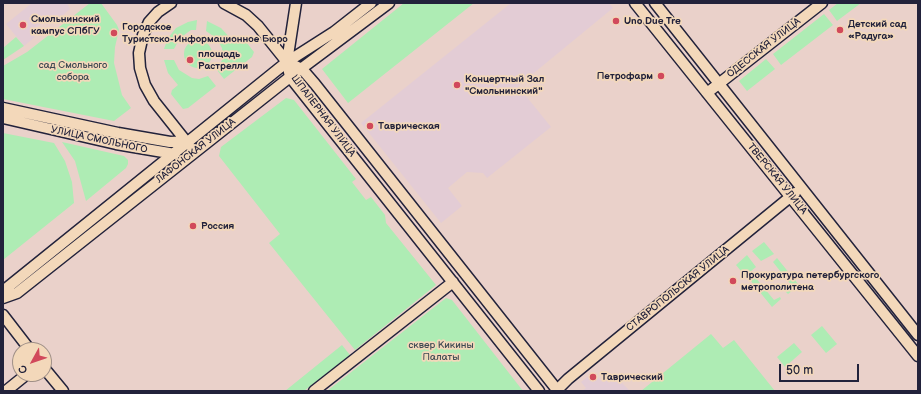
<!DOCTYPE html>
<html>
<head>
<meta charset="utf-8">
<style>
	body { margin:0 }
	#map { position:relative; width:921px; height:394px; overflow:hidden; background:#ead1ca; font-family:"Balsamiq Sans",sans-serif }
	canvas { display:block }
	.frame { position:absolute; inset:0; border:4px solid #22223b; pointer-events:none }
	.north { position:absolute; left:12px; top:342px; width:40px; height:40px; box-sizing:border-box; background:#f3d8ba; border:1px solid #9f8f87; border-radius:50%; rotate:230deg; font-size:11px; font-weight:700; line-height:16px; text-align:center; color:#22223b }
	.north::after { content:''; display:block; margin:auto; width:14px; height:18px; background:#d1495b; clip-path:polygon(50% 0,100% 100%,50% 72%,0 100%) }
	.scale { position:absolute; left:779px; top:364px; width:80px; height:18px; box-sizing:border-box; border:2px solid #22223b; border-top:0; padding-left:5px; font-size:12px; line-height:14px; white-space:nowrap; color:#22223b; -webkit-text-stroke:3px #f3d8ba; paint-order:stroke }
</style>
</head>
<body>
<div id="map">
<canvas width="921" height="394"></canvas>
<div class="frame"></div>
<div class="north">С</div>
<div class="scale">50 m</div>
</div>
<script>
const ctx = document.querySelector('canvas').getContext('2d');
ctx.lineJoin = 'round';
function fillPath(path, color) {
  ctx.fillStyle = color;
  ctx.fill(path, 'evenodd');
}
function toPath(rows) {
  const path = new Path2D();
  for (const r of rows) {
    if (r.length === 3) {
      path.moveTo(r[0] + r[2], r[1]);
      path.arc(r[0], r[1], r[2], 0, 2 * Math.PI);
      continue;
    }
    path.moveTo(r[0], r[1]);
    for (let i = 2; i < r.length; i += 2) path.lineTo(r[i], r[i + 1]);
  }
  return path;
}
function trace(path, color, width, dash) {
  ctx.strokeStyle = color;
  ctx.lineWidth = width;
  ctx.lineCap = dash ? 'butt' : 'round';
  ctx.setLineDash(dash || []);
  ctx.stroke(path);
}
function write(font, color, halo, rows, align = 'center') {
  ctx.font = font + ' "Balsamiq Sans",sans-serif';
  ctx.lineWidth = 3.5;
  ctx.setLineDash([]);
  ctx.textBaseline = 'middle';
  ctx.strokeStyle = halo;
  ctx.fillStyle = color;
  for (const [text, x, y, turn = 0] of rows) {
    ctx.save();
    ctx.translate(x, y);
    ctx.rotate((+turn || 0) * Math.PI / 180);
    ctx.textAlign = isNaN(turn) ? turn : align;
    if (halo) ctx.strokeText(text, 0, 0);
    ctx.fillText(text, 0, 0);
    ctx.restore();
  }
}
fillPath(toPath([
	[32,3,67,3,70,9,56,21,51,15,31,32,35,37,24,46,6,24],
	[511,3,609,3,613,8,518,86,551,127,487,178,483,173,467,172,448,188,462,206,441,223,361,123],
	[594,372,602,382,605,379,609,383,616,377,630,391,582,391,586,388,581,382]
]), '#e3ccd5');
fillPath(toPath([
	[90,3,101,3,117,25,119,30,115,47,114,63,122,95,131,108,114,121,3,99,3,66,27,52],
	[404,3,474,3,348,103,322,69],
	[838,3,861,3,837,21,829,10],
	[824,14,833,25,781,65,773,54],
	[197,20,196,30,191,30,180,38,174,49,164,49,168,38,176,28,188,22],
	[207,21,221,28,233,41,239,37,243,38,254,52,252,57,224,79,217,70,222,60,222,48,216,38,206,31],
	[16,37,24,46,3,60,3,48],
	[198,54,14],
	[766,59,775,69,747,91,739,81],
	[164,60,174,60,179,70,192,78,199,79,208,76,216,86,188,108,183,109,171,94,172,90,178,85,168,73],
	[286,98,294,100,356,179,352,182,366,200,371,197,385,215,386,223,436,285,355,350,269,243,280,234,219,156,221,147],
	[3,133,54,143,65,161,72,182,74,203,3,260],
	[62,142,124,156,128,160,128,164,126,168,86,201,75,161],
	[764,242,774,254,761,261,752,251],
	[747,255,756,267,745,276,736,265],
	[777,258,799,285,788,294,786,292,792,286,773,262],
	[755,277,774,300,780,297,781,299,772,307,750,280],
	[446,298,452,300,523,391,327,391],
	[822,326,837,344,826,353,811,335],
	[711,334,723,348,734,340,775,391,641,391],
	[794,343,802,352,785,367,777,357],
	[342,345,350,355,304,391,285,391]
]), '#aeecb4');
const minor = toPath([
	[171,3,158,12,149,22,143,35,139,53,140,68,145,85,154,101,189,145],
	[224,3,246,15,258,26,287,62,302,69,315,84,558,391],
	[296,3,287,62,290,77,539,391],
	[635,3,918,356],
	[655,3,918,335],
	[707,93,822,3],
	[3,108,118,133,170,142,186,141],
	[3,118,116,144,175,154],
	[3,291,287,62,334,32,371,3],
	[3,298,17,293,290,77,389,3],
	[3,315,30,350],
	[44,368,63,391],
	[6,391,27,374],
	[314,391,453,282],
	[556,391,568,379,795,193]
]);
trace(minor, '#22223b', 13);
trace(minor, '#f3d8ba', 10);
for (const [x, y, r, color] of [
	[616,21,4,"#d1495b"],
	[23,25,4,"#d1495b"],
	[840,30,4,"#d1495b"],
	[114,33,4,"#d1495b"],
	[190,60,4,"#d1495b"],
	[661,76,4,"#d1495b"],
	[457,85,4,"#d1495b"],
	[370,126,4,"#d1495b"],
	[193,226,4,"#d1495b"],
	[733,281,4,"#d1495b"],
	[593,377,4,"#d1495b"]
]) {
  const dot = new Path2D();
  dot.arc(x, y, r, 0, 2 * Math.PI);
  ctx.fillStyle = color;
  ctx.fill(dot);
  trace(dot, '#f3d8ba', 1.5);
}
write('bold 10px', '#22223b', '#f3d8ba', [
	["Смольнинский",31,19],
	["кампус СПбГУ",31,31],
	["Uno Due Tre",624,21],
	["Детский сад",848,24],
	["«Радуга»",848,36],
	["Городское",122,27],
	["Туристско-Информационное Бюро",122,39],
	["площадь",198,54],
	["Растрелли",198,66],
	["Петрофарм",653,76,"right"],
	["Концертный Зал",465,79],
	["\"Смольнинский\"",465,91],
	["Таврическая",378,126],
	["Россия",201,226],
	["Прокуратура петербургского",741,275],
	["метрополитена",741,287],
	["Таврический",601,377]
], 'left');
write('10px', '#22223b', '#f3d8ba', [
	["ОДЕССКАЯ УЛИЦА",764,48,-38],
	["ШПАЛЕРНАЯ УЛИЦА",323,116,53],
	["УЛИЦА СМОЛЬНОГО",99,140,12],
	["ЛАФОНСКАЯ УЛИЦА",196,151,-38],
	["ТВЕРСКАЯ УЛИЦА",777,179,51],
	["СТАВРОПОЛЬСКАЯ УЛИЦА",678,289,-39]
]);
write('10px', '#3e4a53', '#f3d8ba', [
	["сад Смольного",73,65],
	["собора",73,77],
	["сквер Кикины",441,345],
	["Палаты",441,357]
]);
</script>
</body>
</html>
